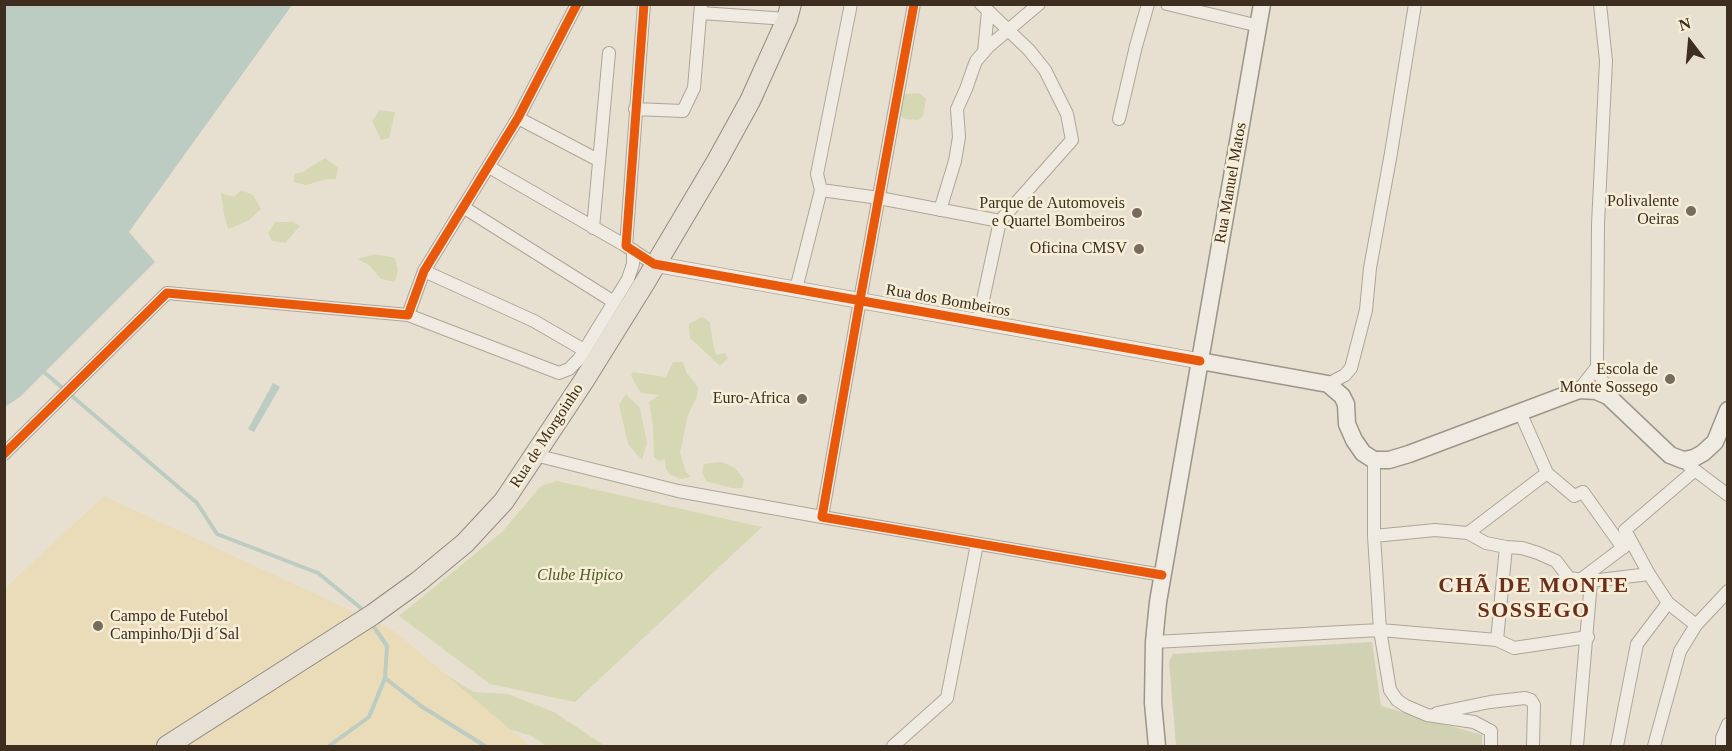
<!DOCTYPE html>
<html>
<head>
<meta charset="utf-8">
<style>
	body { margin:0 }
	#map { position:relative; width:1732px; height:751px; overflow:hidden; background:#e7e0d1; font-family:"Times New Roman",serif }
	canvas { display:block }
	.frame { position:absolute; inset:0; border:6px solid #3d2e20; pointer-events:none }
	.north { position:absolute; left:1660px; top:12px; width:60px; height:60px; -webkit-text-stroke:4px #f7eed8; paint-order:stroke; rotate:344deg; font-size:16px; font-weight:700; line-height:24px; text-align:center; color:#3d2e20 }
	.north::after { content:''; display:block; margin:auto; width:21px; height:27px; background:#3d2e20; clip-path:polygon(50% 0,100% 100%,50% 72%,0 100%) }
</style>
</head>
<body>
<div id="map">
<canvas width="1732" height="751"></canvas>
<div class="frame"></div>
<div class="north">N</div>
</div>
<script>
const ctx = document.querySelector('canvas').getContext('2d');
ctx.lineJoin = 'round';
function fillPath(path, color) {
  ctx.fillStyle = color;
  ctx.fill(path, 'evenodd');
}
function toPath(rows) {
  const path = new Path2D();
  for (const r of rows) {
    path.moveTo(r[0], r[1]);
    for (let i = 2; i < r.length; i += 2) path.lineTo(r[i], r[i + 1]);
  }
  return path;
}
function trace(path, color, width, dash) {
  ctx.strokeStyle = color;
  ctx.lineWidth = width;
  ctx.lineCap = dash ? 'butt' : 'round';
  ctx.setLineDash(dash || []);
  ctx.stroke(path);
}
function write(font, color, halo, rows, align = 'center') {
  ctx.font = font + ' "Times New Roman",serif';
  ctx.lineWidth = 5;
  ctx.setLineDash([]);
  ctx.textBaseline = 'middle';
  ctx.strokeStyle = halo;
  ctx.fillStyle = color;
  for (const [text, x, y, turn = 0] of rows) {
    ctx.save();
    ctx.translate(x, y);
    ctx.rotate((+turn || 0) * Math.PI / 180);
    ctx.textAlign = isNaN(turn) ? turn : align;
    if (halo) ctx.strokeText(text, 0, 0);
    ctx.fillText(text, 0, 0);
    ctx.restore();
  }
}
fillPath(toPath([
	[919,93,926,99,923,116,918,120,904,119,891,105,904,94],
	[380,110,395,112,389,138,381,140,372,121],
	[325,158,338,168,336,179,327,179,306,185,294,182,294,174,303,172],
	[241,190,253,195,261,209,248,221,228,229,224,214,221,193,234,197],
	[275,222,293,222,300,226,285,243,272,241,268,233],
	[375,254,395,258,398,269,395,282,381,279,370,266,358,259],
	[702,317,710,322,712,338,716,355,725,353,728,358,720,366,690,338,689,324],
	[673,362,683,362,686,372,698,387,697,396,688,415,680,453,686,472,691,477,681,479,669,474,666,469,665,459,659,461,654,457,653,426,649,402,659,395,641,393,631,376,633,372,666,377],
	[626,394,640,408,647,443,642,460,628,444,619,405],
	[722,462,735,468,744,480,742,488,731,488,706,481,702,472,704,464],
	[557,481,762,527,575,702,490,684,399,616,502,532,541,486],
	[431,665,473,692,508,694,554,712,605,746,547,746,531,736,449,709]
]), '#d6d7b3');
fillPath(toPath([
	[104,496,393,630,530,746,5,746,5,588]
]), '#eadcb9');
fillPath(toPath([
	[1372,642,1381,706,1482,735,1482,746,1176,746,1169,662,1173,654]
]), '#d1d1b3');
fillPath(toPath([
	[5,4,292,5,129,232,155,262,21,396,5,407],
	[273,383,280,387,254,432,248,429]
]), '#bcccc2');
trace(toPath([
	[45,373,197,503,217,534,318,573,362,609],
	[385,678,421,706,485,746],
	[329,746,369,717,385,678,387,646,374,627]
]), '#bcccc2', 4);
const minor = toPath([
	[644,4,626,246,654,264],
	[914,4,860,300,822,517,1162,575],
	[1167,4,1259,26],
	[1600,4,1606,61,1598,224,1597,367,1608,396],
	[701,13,787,19],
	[984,52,988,11],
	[635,109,683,111,694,88,701,4],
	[518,118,598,160],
	[1119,119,1136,46,1148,4],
	[489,167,626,246],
	[821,190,879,198,1000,221],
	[463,207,614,302],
	[940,210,955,161,959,137,957,109,966,89,973,69,976,61,988,47,1039,4],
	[593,228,609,53],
	[424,271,534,321,584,350],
	[796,289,821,190,817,174,851,4],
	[408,315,559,373,569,369,579,359,614,302,628,279,633,264,633,250],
	[978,323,1000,221,1072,140,1067,114,1045,70,1029,50,981,4],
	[1328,384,1345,375,1351,368,1366,310,1370,268,1391,153,1415,4],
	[1579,390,1597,367],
	[1520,412,1547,473,1574,496,1583,492,1623,548],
	[4,454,167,293,408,315,424,271,518,118,577,4],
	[535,455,678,491,822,517],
	[1374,460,1374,536,1380,630,1390,690,1397,700,1406,706,1427,715,1474,722,1491,731,1491,746],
	[1688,465,1728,495],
	[1694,471,1625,530,1649,574,1668,603,1696,625],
	[1468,533,1486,543,1506,547,1522,548,1538,553,1556,561,1569,578,1591,581],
	[1374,536,1435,530,1468,533,1547,473],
	[1580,580,1629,543],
	[1497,640,1506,547],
	[1154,642,1380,630,1497,640,1514,648,1588,637],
	[1437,713,1490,702,1525,698,1531,700,1534,705,1533,746],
	[893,746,947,698,977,544],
	[1577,746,1591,581,1649,574],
	[1617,746,1637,644,1668,603],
	[1654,746,1680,651,1696,625,1728,591],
	[1722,746,1722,738,1728,724]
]);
const tertiary = toPath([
	[654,264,1200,361]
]);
const secondary = toPath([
	[1200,361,1328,384,1342,396,1346,404,1347,424,1354,440,1363,453,1374,460,1389,460,1409,454,1579,390,1596,391,1608,396,1670,455,1683,460,1694,458,1703,453,1715,442,1728,410],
	[1157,746,1153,703,1154,642,1158,602,1262,4]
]);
const primary = toPath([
	[167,746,372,615,419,581,465,543,504,501,583,382,644,284,717,161,750,101,787,19,791,4]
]);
trace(minor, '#ada599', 14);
trace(tertiary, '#ada599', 17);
trace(secondary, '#9c958a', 19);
trace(primary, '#928b80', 22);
trace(minor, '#efebe3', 12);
trace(tertiary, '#efebe3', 15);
trace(secondary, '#efebe3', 16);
trace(primary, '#e6e1d4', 20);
trace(toPath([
	[644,4,626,246,654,264,1200,361],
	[914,4,860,300,822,517,1162,575],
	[4,454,167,293,408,315,424,271,518,118,577,4]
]), '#e8590c', 9);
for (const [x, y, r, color] of [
	[1691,211,6,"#786c5e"],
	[1137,213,6,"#786c5e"],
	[1139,249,6,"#786c5e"],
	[1670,379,6,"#786c5e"],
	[802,399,6,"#786c5e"],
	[98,626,6,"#786c5e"]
]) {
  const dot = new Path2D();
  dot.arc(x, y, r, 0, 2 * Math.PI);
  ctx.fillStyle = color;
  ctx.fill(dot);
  trace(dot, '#f7eed8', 2);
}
write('16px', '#3d2e20', '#f7eed8', [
	["Rua Manuel Matos",1231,183,-80],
	["Rua dos Bombeiros",948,301,10],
	["Rua de Morgoinho",547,436,-57]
]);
write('16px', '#3d2e20', '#f7eed8', [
	["Polivalente",1679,202],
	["Oeiras",1679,220],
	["Parque de Automoveis",1125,204],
	["e Quartel Bombeiros",1125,222],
	["Oficina CMSV",1127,249],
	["Escola de",1658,370],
	["Monte Sossego",1658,388],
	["Euro-Africa",790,399],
	["Campo de Futebol",110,617,"left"],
	["Campinho/Dji d´Sal",110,635,"left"]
], 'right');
write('italic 16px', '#4d5a26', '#f7eed8', [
	["Clube Hipico",580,576]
]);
ctx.letterSpacing = '1.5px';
write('bold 22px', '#6b2e1e', '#f7eed8', [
	["CHÃ DE MONTE",1534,586],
	["SOSSEGO",1534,611]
]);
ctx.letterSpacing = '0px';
</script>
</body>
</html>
